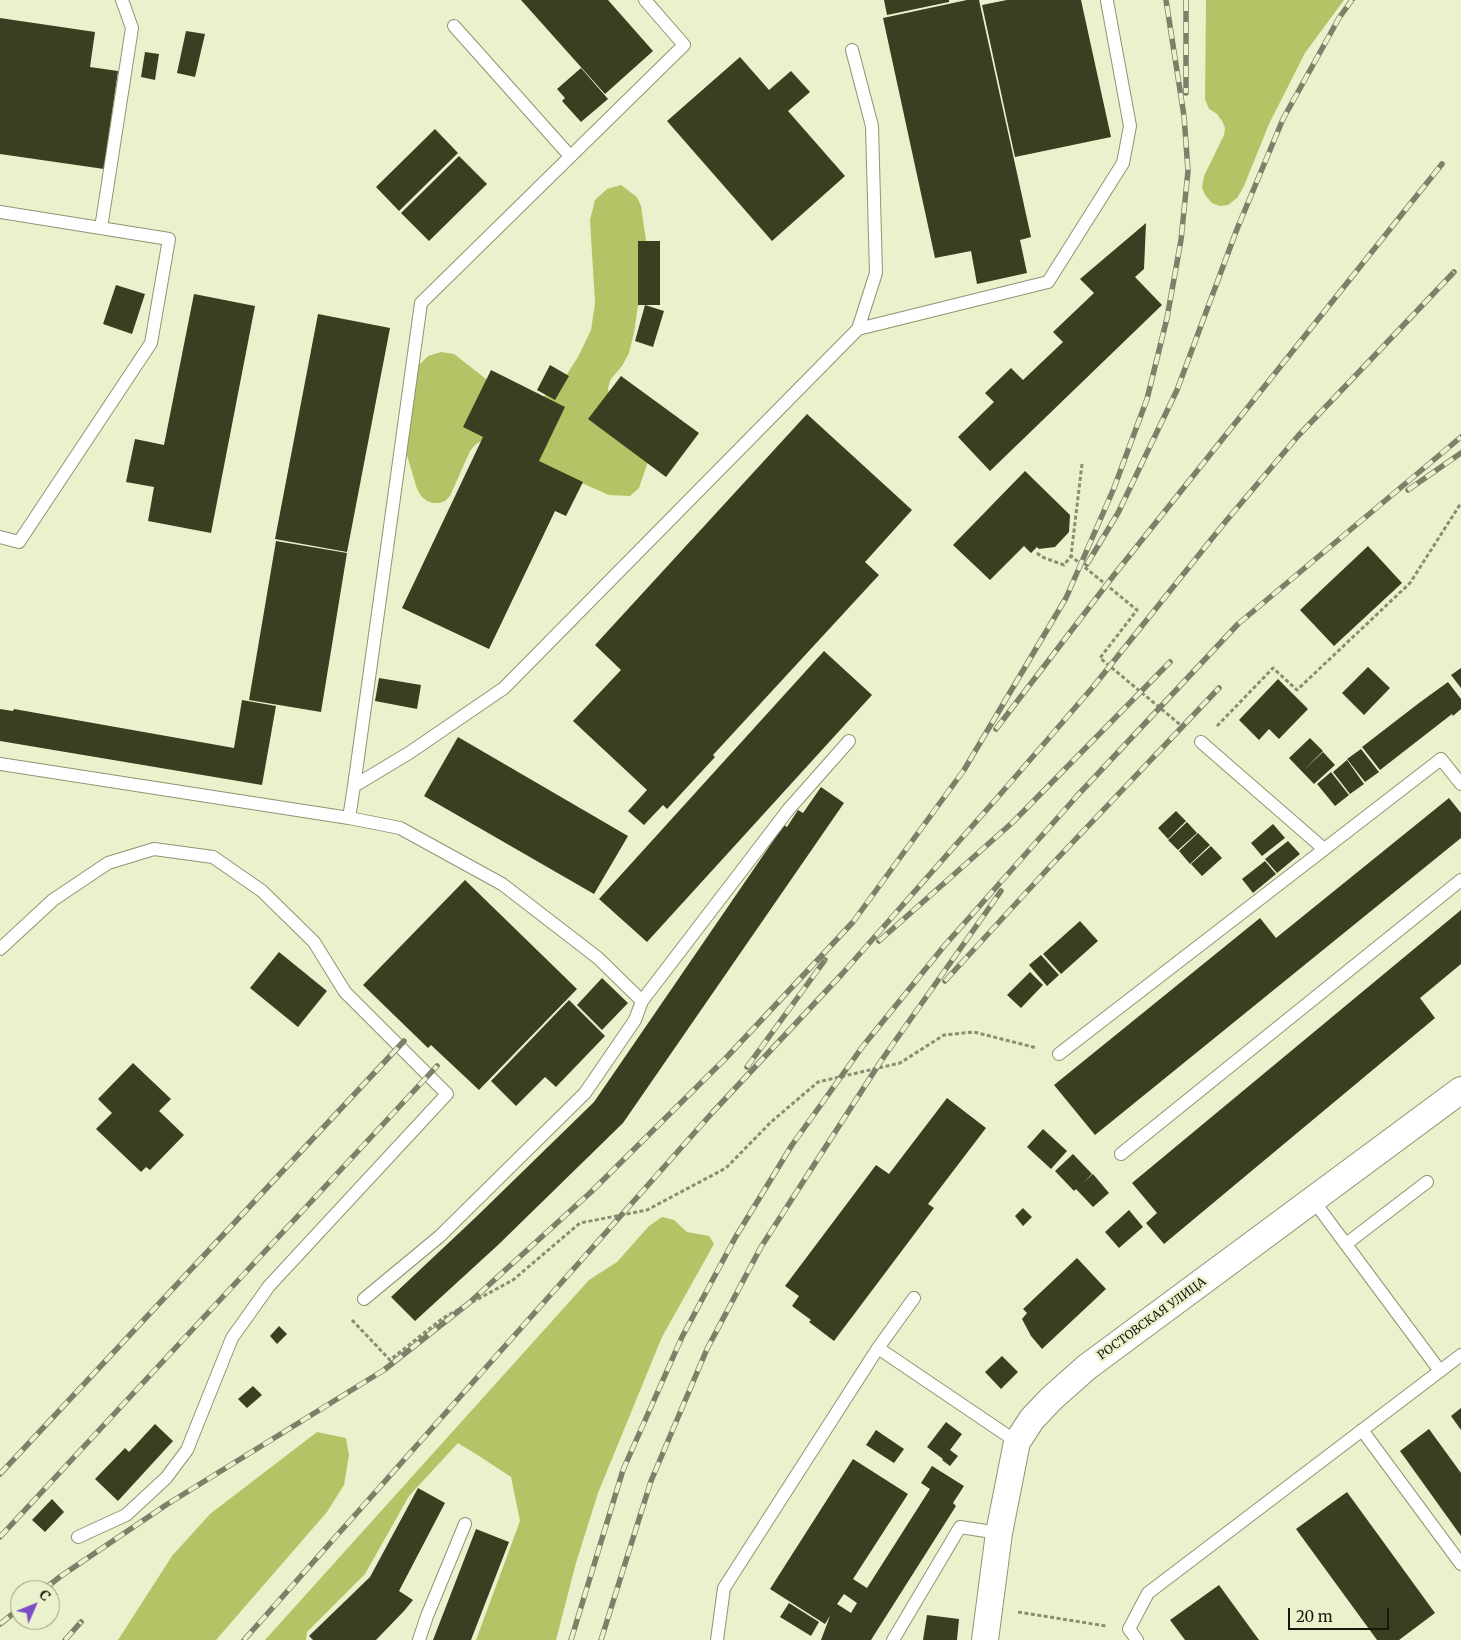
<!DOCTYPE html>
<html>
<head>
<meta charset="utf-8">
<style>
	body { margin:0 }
	#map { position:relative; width:1461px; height:1640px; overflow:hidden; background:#eaf2cd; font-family:Merriweather,serif }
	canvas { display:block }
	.north { position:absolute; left:10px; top:1580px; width:50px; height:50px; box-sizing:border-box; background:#eaf2cd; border:1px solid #959b80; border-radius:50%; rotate:46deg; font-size:14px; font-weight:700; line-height:20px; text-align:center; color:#16190c }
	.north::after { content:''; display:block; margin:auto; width:18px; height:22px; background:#7c4ec6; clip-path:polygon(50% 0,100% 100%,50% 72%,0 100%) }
	.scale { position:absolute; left:1288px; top:1608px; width:101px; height:22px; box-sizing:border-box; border:2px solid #16190c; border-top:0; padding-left:6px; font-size:15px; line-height:18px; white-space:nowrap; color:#16190c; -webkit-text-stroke:4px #eaf2cd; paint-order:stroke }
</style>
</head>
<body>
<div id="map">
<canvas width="1461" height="1640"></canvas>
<div class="north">С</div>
<div class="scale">20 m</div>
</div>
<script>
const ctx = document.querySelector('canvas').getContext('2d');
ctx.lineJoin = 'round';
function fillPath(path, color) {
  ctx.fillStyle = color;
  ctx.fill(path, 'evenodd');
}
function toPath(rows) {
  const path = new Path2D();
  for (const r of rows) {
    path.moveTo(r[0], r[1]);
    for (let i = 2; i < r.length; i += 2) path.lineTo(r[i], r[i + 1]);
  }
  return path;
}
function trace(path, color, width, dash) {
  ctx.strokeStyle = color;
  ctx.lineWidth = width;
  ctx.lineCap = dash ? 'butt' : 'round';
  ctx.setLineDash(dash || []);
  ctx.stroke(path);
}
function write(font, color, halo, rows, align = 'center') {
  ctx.font = font + ' Merriweather,serif';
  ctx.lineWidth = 5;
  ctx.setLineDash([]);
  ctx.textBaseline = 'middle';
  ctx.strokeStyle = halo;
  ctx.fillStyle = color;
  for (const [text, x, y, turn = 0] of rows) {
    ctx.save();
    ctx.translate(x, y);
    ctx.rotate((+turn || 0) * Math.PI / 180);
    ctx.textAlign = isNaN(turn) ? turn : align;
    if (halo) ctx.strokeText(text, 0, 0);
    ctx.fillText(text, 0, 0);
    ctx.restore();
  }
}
fillPath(toPath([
	[1206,0,1344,0,1305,53,1269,124,1244,186,1237,198,1228,205,1220,206,1212,203,1205,195,1202,187,1204,176,1224,135,1225,128,1222,121,1217,114,1209,109,1205,99],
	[621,185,637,197,641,206,646,240,645,257,634,333,629,353,622,366,611,379,608,388,610,403,649,459,639,488,630,496,609,495,483,440,475,445,470,451,450,496,445,501,439,503,433,503,427,501,421,496,417,489,406,452,413,377,419,365,428,356,441,352,454,354,490,382,543,397,562,382,578,357,591,330,595,303,590,220,595,200,607,189],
	[662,1217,674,1220,687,1232,709,1236,714,1244,662,1337,598,1493,576,1563,556,1640,476,1640,520,1521,511,1477,479,1456,458,1443,409,1496,365,1574,307,1632,306,1640,265,1640,589,1280,617,1262,649,1226],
	[317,1432,346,1438,349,1455,344,1485,327,1512,216,1640,118,1640,172,1556,210,1514]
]), '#b3c467');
fillPath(toPath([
	[521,0,608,0,653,51,605,94],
	[884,0,949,0,949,2,887,15],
	[967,0,979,0,1031,237,1020,240,1027,273,977,284,971,251,935,258,883,18],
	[1007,0,1081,0,1111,137,1015,157,982,5],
	[0,18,95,32,90,67,118,71,104,169,0,154],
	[186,31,205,34,195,77,177,73],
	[145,52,159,54,155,80,141,77],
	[740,57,769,90,791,71,810,92,788,111,845,176,772,241,667,121],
	[581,68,608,99,581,122,562,101,565,98,557,89],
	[435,129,458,153,399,211,376,187],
	[459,156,487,184,429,241,401,213],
	[1146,223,1144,269,1135,277,1162,305,990,471,958,437,994,402,985,393,1011,368,1023,380,1063,342,1053,332,1094,293,1080,279],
	[638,241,660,241,660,305,638,305],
	[116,285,145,294,132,334,103,324],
	[194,294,255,306,211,533,148,521,154,487,126,482,135,439,164,445],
	[645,305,664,311,653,347,635,341],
	[318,314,390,328,347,552,275,539],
	[550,365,569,376,555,400,537,390],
	[491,370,565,407,539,461,583,482,566,516,555,511,489,649,402,608,483,437,463,427],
	[621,376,699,433,666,477,588,419],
	[807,414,912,510,865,562,879,575,713,755,715,757,667,809,663,805,644,825,628,811,647,790,573,721,621,670,595,645],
	[1025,471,1070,515,1069,532,1055,547,1039,549,1037,547,1031,553,1024,546,990,580,953,545],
	[276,541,347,553,321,712,249,700],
	[1368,546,1402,583,1334,646,1300,610],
	[824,651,872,695,647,942,599,899],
	[1368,667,1390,688,1364,715,1342,693],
	[1461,668,1461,688,1451,675],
	[379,678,421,685,417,709,375,701],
	[1278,679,1308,709,1279,739,1269,729,1259,740,1239,720],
	[1448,682,1461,699,1461,709,1453,716,1452,714,1380,770,1362,747,1419,703],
	[242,700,276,706,262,785,0,741,0,709,13,711,14,709,234,748],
	[458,737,628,836,594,894,424,796],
	[1310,738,1323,751,1304,770,1323,752,1335,765,1314,784,1289,758],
	[1361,749,1379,772,1365,782,1347,759],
	[1347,760,1364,784,1350,794,1333,772],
	[1331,772,1349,795,1335,806,1317,784],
	[821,787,844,803,623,1123,498,1245,415,1321,391,1297,475,1218,594,1102,784,825,787,827,798,810,803,813],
	[1449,798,1461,813,1461,838,1095,1135,1054,1085,1260,918,1276,938],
	[1176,811,1186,821,1168,839,1158,828],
	[1187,822,1197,833,1178,850,1168,840],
	[1273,824,1285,838,1262,856,1251,843],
	[1198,833,1210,845,1190,864,1179,851],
	[1288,841,1300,854,1277,873,1265,859],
	[1211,846,1222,858,1202,876,1191,864],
	[1265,861,1276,874,1253,893,1242,879],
	[465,880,577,989,479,1090,431,1045,428,1048,363,985],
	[1461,910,1461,964,1420,998,1435,1018,1164,1244,1146,1223,1157,1213,1132,1183],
	[1080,921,1098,941,1061,974,1043,954],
	[279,952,327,991,298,1027,250,988],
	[1041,955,1059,975,1047,986,1029,965],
	[1030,972,1043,985,1021,1008,1007,995],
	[602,978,628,1003,602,1030,577,1005],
	[569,1000,605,1036,556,1087,545,1077,516,1106,491,1081],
	[133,1063,171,1099,159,1111,184,1135,150,1170,146,1167,141,1172,96,1129,112,1113,98,1099],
	[947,1098,986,1128,928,1204,934,1208,834,1341,809,1322,811,1320,792,1306,799,1296,785,1286,876,1165,889,1174],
	[1043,1129,1067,1151,1051,1169,1027,1147],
	[1073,1154,1092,1174,1083,1183,1093,1174,1109,1193,1093,1207,1076,1189,1074,1191,1055,1171],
	[1023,1208,1032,1217,1023,1226,1015,1216],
	[1129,1210,1143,1227,1119,1248,1105,1232],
	[1077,1258,1106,1289,1042,1349,1031,1336,1022,1319,1027,1313,1023,1309],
	[279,1326,287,1334,277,1344,270,1336],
	[1002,1356,1018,1372,1001,1389,985,1372],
	[253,1386,262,1395,247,1408,238,1399],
	[1461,1408,1461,1430,1451,1416],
	[946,1422,962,1434,950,1450,958,1456,950,1466,942,1460,943,1459,927,1447],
	[155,1424,173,1441,118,1501,95,1479,125,1448,129,1452],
	[1429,1429,1461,1473,1461,1536,1400,1451],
	[876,1430,904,1449,894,1463,866,1445],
	[853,1459,908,1494,853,1579,867,1588,930,1489,921,1483,932,1466,964,1486,953,1503,956,1506,871,1640,821,1640,830,1616,825,1624,770,1589],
	[844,1594,857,1603,851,1613,837,1604],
	[418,1488,445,1503,399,1591,413,1600,404,1611,376,1640,313,1640,309,1636,370,1577],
	[1347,1492,1435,1613,1399,1640,1377,1640,1296,1529],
	[52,1499,64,1512,45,1532,32,1520],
	[476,1529,509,1542,471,1640,433,1640],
	[1219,1585,1259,1640,1185,1640,1170,1620],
	[789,1603,819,1622,811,1636,780,1617],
	[927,1615,959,1619,957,1640,923,1640]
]), '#393f20');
const lane = toPath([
	[454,26,570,156],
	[852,50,872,126,876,273,858,329],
	[0,212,169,239,151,343,19,542,0,537],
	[101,228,132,28,122,0],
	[1201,742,1324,849],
	[0,764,349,818,354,786,409,753,504,688,858,329,1048,282,1123,163,1130,126,1107,1],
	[354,786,421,303,684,45,645,0],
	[349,818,400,828,502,884,598,958,642,1001,635,1020,585,1093,440,1236,364,1299],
	[0,949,53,900,108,863,154,849,213,857,262,891,314,942,345,992,447,1094,269,1286,232,1338,187,1450,166,1478,126,1515,78,1537],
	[642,1001,788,810,849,741],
	[1059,1054,1441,759,1461,784],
	[1121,1154,1461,880],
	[1313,1200,1440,1371],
	[1346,1244,1427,1182],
	[878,1348,1017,1442],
	[1362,1430,1461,1564],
	[419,1640,427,1616,465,1524],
	[717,1640,724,1588,878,1348,914,1298],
	[893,1640,960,1527,999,1533],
	[1137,1640,1129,1629,1148,1593,1461,1355]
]);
const street = toPath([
	[985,1640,999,1533,1017,1442,1032,1419,1052,1398,1087,1367,1461,1090]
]);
trace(lane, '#8d9572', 14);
trace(street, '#8d9572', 28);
trace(toPath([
	[1082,464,1071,556,1137,610,1100,658,1183,727],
	[1037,553,1042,557,1064,565,1071,556],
	[1217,726,1273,668,1297,690,1410,583,1461,503],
	[352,1320,390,1360,443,1318,513,1280,580,1223,647,1210,726,1168,771,1122,818,1082,900,1063,944,1035,974,1032,1037,1048],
	[1018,1612,1106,1626]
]), '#888e74', 3, [4, 2.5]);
trace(lane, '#fff', 12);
trace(street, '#fff', 26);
const rail = toPath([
	[1186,0,1186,93],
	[1408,490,1461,453],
	[1087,564,1118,513,1177,390,1237,229,1283,119,1339,18,1352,0],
	[996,729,1114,575,1442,164],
	[879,941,1013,822,1170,662],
	[945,981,1055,861,1219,688],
	[747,1067,825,960],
	[0,1474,404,1041],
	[0,1537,437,1066],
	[43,1590,61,1576,166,1505,384,1370,469,1303,591,1192,725,1059,853,922,964,770,1066,598,1114,488,1147,399,1167,318,1181,240,1188,171,1184,116,1166,0],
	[0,1624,20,1608],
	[65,1640,81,1622],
	[244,1640,712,1113,842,974,997,798,1093,687,1226,521,1298,436,1454,272],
	[571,1640,623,1470,682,1337,735,1238,792,1145,863,1046,945,945,1077,796,1238,624,1461,437],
	[601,1640,651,1481,707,1349,761,1247,881,1061,1001,891]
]);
trace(rail, '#7b8068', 5.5);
trace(rail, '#eaf2cd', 4, [11]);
write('12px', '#16190c', '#eaf2cd', [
	["РОСТОВСКАЯ УЛИЦА",1152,1319,-36]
]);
</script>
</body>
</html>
